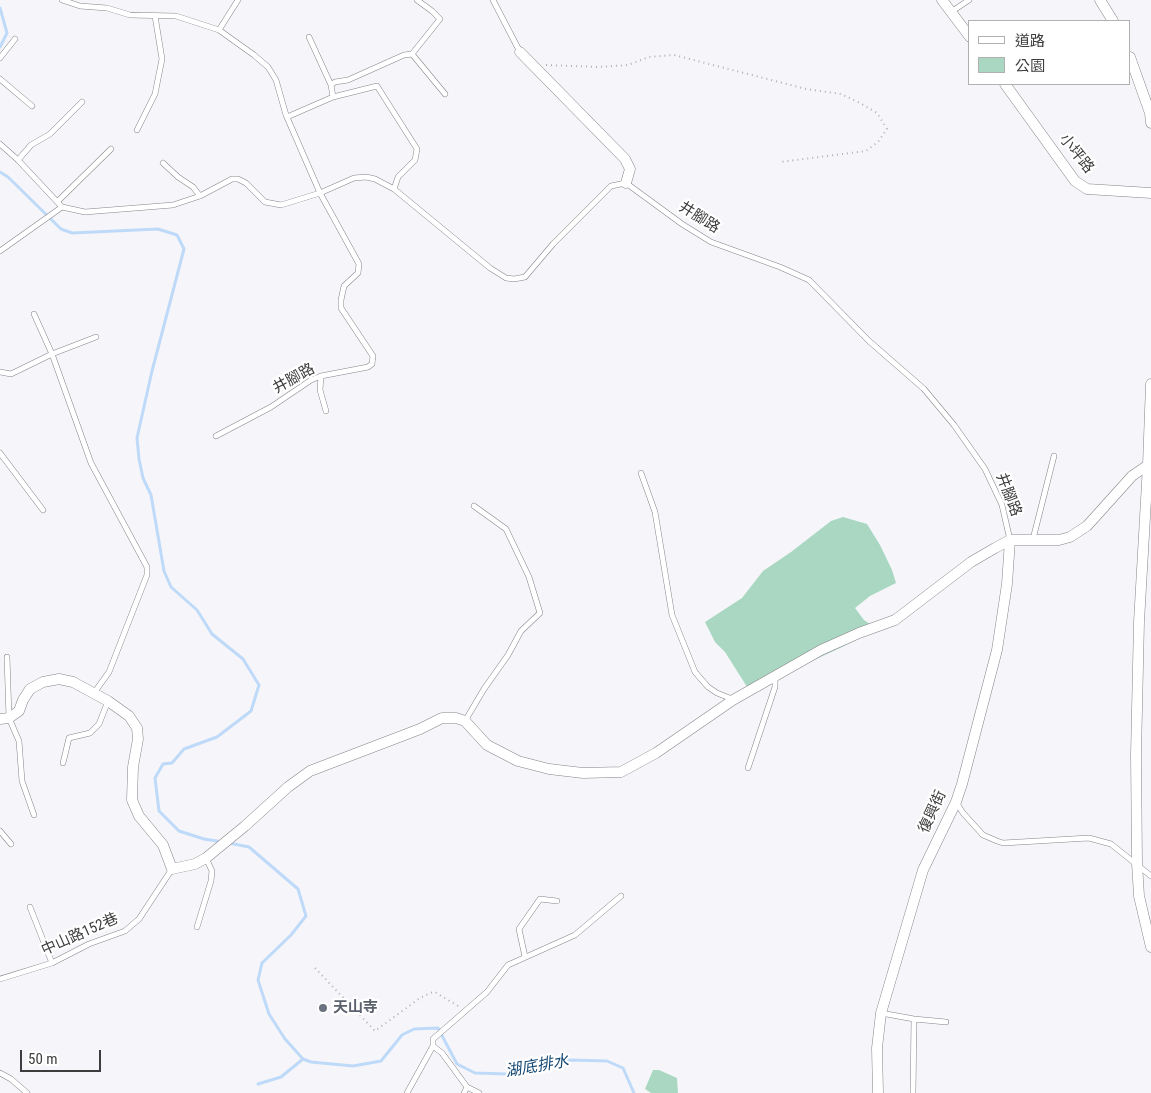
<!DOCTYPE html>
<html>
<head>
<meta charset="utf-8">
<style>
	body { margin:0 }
	#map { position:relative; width:1151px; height:1093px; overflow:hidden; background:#f6f6fa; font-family:"Roboto Condensed","Noto Sans TC",sans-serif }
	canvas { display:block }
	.legend { position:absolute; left:968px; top:20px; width:162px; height:65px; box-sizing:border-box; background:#fff; border:1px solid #b1b1b2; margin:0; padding:6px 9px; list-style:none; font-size:15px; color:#3d3d3e }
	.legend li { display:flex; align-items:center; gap:10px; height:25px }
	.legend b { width:25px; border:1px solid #b1b1b2 }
	.scale { position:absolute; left:20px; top:1050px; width:81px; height:22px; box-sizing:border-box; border:2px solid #3d3d3e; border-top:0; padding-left:6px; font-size:15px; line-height:18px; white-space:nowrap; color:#3d3d3e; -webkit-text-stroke:4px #fff; paint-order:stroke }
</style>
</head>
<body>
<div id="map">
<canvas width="1151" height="1093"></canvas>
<ul class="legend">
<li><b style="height:6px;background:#fff"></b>道路</li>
<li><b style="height:14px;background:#aad7c2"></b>公園</li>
</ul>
<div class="scale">50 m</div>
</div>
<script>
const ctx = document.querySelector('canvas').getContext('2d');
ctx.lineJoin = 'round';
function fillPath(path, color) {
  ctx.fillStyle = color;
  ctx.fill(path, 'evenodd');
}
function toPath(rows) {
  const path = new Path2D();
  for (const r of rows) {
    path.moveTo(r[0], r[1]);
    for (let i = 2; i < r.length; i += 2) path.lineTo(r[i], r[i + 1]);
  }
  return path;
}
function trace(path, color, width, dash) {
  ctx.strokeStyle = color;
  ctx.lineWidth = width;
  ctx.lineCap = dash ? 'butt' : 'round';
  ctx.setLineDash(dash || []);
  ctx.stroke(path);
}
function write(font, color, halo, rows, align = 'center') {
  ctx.font = font + ' "Roboto Condensed","Noto Sans TC",sans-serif';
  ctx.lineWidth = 4.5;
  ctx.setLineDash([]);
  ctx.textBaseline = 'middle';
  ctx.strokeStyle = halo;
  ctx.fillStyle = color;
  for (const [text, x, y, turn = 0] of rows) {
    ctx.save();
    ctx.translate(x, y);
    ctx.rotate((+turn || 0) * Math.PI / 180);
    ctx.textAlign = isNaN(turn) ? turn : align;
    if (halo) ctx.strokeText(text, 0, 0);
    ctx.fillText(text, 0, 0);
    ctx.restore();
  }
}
fillPath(toPath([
	[843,517,867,524,880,545,892,570,896,583,870,596,855,608,864,620,878,629,840,648,749,690,725,652,715,642,705,622,742,598,763,571,791,552,831,521],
	[653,1070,659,1070,677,1078,678,1093,651,1093,645,1089]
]), '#aad7c2');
trace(toPath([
	[0,8,7,33,0,47],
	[0,172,8,177,61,229,72,233,158,229,177,235,184,249,152,371,137,438,139,459,143,478,151,495,164,571,171,587,197,610,212,634,243,659,259,685,251,711,217,737,184,749,172,763,163,764,155,778,159,811,179,831,204,839,223,842],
	[229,843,249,847,298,889,306,916,291,935,262,963,258,980,269,1014,285,1039,303,1059],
	[258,1084,281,1077,303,1059,311,1062,353,1066,381,1061,402,1035,414,1029,438,1028,457,1064,475,1073,507,1074,570,1060,607,1061,623,1068,634,1093]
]), '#bedaf8', 3);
const service = toPath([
	[62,0,80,6,107,8,130,15,176,16,219,30,254,55,268,67,276,80,286,115,320,193,359,264,358,273,344,286,341,300,341,308,373,356,372,364,368,367,321,376,311,380,271,407,216,436],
	[493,0,520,52],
	[951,12,969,0],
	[219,30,238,0],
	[309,37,331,85],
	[412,54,445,94],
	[0,58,15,39],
	[0,79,32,106],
	[333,97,331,85,335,82,348,80,404,55,412,54,440,19,432,11,417,0],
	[287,117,333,97,377,86,417,149,415,160,398,177,394,189],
	[137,130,155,94,162,59,155,16],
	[0,144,18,160,62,207,85,212,173,205,200,196,232,179,238,179,246,183,265,202,281,205,320,193,354,178,366,177,375,179,394,189,490,268,506,278,514,279,525,277,553,244,611,186,626,183,682,224,711,242,780,267,809,280,869,341,924,389,954,425,985,469,1002,505,1010,540],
	[18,160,31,145,50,134,82,102],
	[163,163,178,177,193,187,200,196],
	[58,201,111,149],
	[0,251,62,207],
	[34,314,52,354,91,463,147,567,147,575,109,672,94,693],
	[0,372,11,374,52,354,96,337],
	[321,376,320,390,326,411],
	[0,453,43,510],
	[641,473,655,512,672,615,695,672,708,687,717,693,732,699],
	[1033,539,1054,456],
	[7,657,9,718,19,741,22,781,34,815],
	[465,721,484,689,508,655,521,631,540,613,529,577,506,529,474,506],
	[63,763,69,738,90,733,99,724,108,701],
	[748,768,775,687,775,677],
	[956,802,963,813,983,835,997,841,1003,843,1089,838,1111,844,1151,876],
	[0,831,11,844],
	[30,907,52,963],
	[197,927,211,881,212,871,206,858],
	[525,957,519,929,540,899,557,901],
	[0,979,52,963,89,944,125,931,139,919,172,869],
	[881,1013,914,1019,913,1093],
	[914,1019,946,1022],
	[433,1046,442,1053,467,1087,464,1093],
	[0,1073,11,1079,27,1093],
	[467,1087,479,1093],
	[407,1093,433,1046,433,1039,487,992,508,965,575,935,621,896]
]);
const minor = toPath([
	[942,0,970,37],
	[1100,0,1113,21],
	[520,52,625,159,630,169,626,183],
	[1130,57,1150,113,1151,123],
	[1005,84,1075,181,1087,189,1151,193],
	[1151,384,1148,465,1139,622,1136,754,1137,863,1139,896,1151,947],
	[0,719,9,718,19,711,23,700,30,689,43,682,59,679,73,682,108,701,129,716,137,728,138,739,133,767,132,800,139,816,163,845,172,869,195,864,206,858,245,826,288,787,310,771,420,729,442,718,456,718,465,721,487,745,518,761,549,769,583,773,621,772,656,753,733,700,821,650,859,633,895,620,971,562,995,548,1010,540,1059,540,1070,537,1087,526,1132,476,1148,465],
	[878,1093,877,1048,881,1013,923,870,956,802,962,784,997,650,1007,584,1010,540]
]);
trace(service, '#858488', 6);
trace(minor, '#858488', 11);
trace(toPath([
	[546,65,599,67,628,65,649,57,674,55,806,89,841,94,860,103,877,113,887,129,878,142,866,151,780,162],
	[315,968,375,1031,420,998,430,993,435,992,458,1006]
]), '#b1b1b3', 2, [1, 4]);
trace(service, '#fff', 5);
trace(minor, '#fff', 10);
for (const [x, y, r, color] of [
	[323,1008,5,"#6b7280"]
]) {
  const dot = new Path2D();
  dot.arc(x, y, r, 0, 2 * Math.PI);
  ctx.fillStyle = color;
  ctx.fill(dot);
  trace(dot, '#fff', 2);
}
write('15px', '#3d3d3e', '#fff', [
	["小坪路",1076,154,51],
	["井腳路",699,218,32],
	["井腳路",294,379,-29],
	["井腳路",1008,495,69],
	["復興街",933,812,-65],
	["中山路152巷",80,935,-24]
]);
write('bold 15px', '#5b616d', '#fff', [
	["天山寺",333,1008]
], 'left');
write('italic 16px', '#134773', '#fff', [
	["湖底排水",537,1067,-10]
]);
</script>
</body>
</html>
